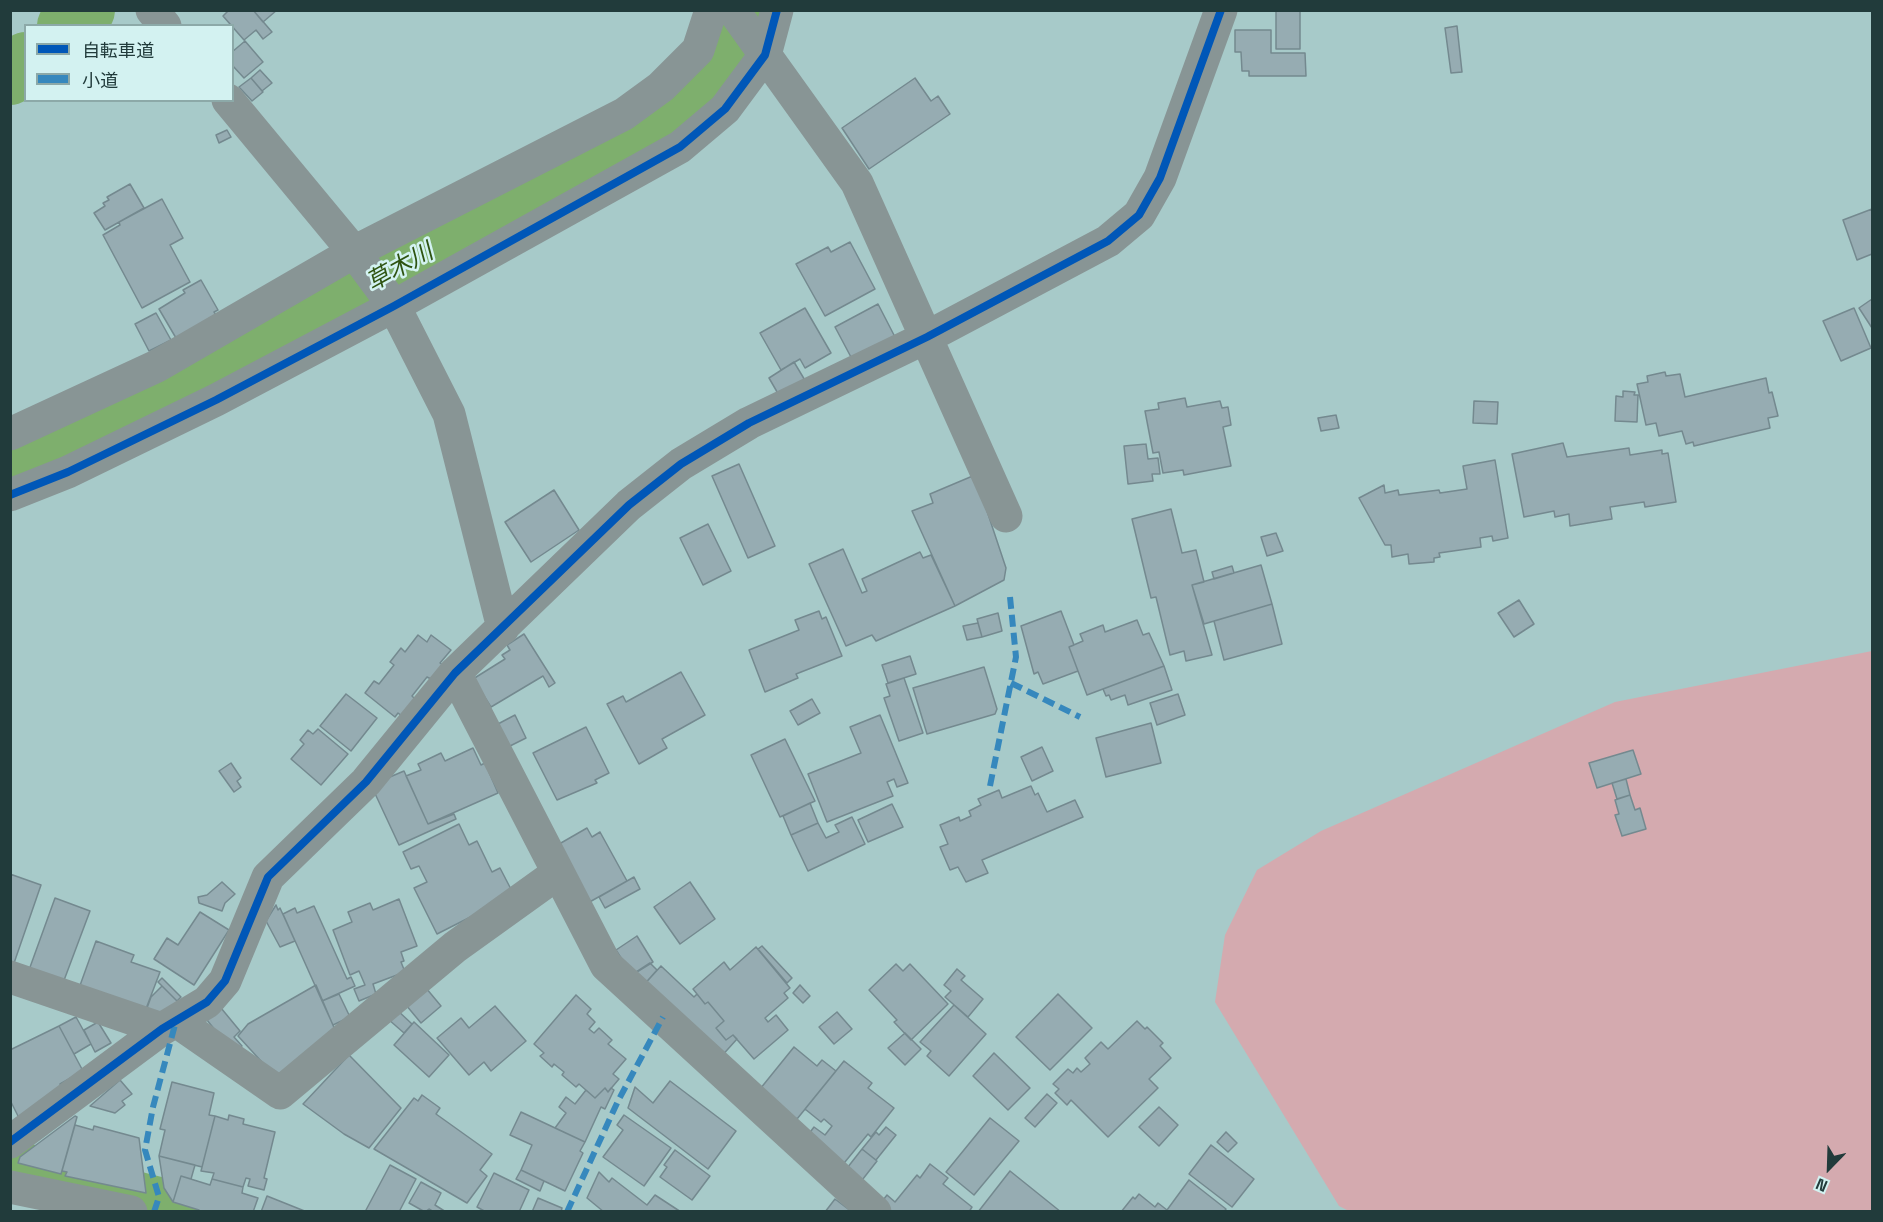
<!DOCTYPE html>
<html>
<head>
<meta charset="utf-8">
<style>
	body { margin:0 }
	#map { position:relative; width:1883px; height:1222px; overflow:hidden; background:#a7cac9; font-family:"Space Grotesk","Noto Sans JP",sans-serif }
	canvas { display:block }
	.frame { position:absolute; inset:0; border:12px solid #213b3b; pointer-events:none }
	.legend { position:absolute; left:24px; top:24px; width:210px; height:78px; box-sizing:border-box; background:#d3f2f1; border:2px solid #8ca9a8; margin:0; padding:8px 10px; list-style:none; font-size:18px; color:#213b3b }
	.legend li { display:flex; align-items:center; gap:12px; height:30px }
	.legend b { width:30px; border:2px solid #8ca9a8 }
	.north { position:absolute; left:1799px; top:1138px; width:60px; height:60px; -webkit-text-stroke:4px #d3f2f1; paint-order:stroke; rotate:203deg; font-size:16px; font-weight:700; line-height:24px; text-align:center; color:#213b3b }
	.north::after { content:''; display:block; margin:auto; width:21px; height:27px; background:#213b3b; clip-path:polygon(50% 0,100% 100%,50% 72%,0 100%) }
</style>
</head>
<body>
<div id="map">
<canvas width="1883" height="1222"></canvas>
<div class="frame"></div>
<ul class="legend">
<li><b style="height:8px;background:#0057b8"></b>自転車道</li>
<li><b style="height:8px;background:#3688bd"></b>小道</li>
</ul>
<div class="north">N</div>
</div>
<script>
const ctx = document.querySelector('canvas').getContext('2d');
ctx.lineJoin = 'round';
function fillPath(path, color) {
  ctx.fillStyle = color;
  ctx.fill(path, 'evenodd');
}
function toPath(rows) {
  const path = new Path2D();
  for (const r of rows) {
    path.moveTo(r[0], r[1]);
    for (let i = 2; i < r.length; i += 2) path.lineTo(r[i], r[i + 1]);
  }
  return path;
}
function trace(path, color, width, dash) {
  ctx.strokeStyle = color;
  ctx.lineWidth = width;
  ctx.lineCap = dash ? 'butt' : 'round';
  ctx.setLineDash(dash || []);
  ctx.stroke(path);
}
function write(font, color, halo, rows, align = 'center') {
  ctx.font = font + ' "Space Grotesk","Noto Sans JP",sans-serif';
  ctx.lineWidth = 5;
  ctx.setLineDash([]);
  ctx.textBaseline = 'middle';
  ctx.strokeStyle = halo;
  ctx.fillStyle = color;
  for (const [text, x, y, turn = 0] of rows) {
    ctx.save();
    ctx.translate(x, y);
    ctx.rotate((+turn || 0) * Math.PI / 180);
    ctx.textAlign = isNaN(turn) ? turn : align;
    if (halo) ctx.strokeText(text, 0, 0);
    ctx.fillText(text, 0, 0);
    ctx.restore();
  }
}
fillPath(toPath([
	[1872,651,1872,1211,1349,1211,1339,1206,1215,1002,1225,935,1257,870,1321,831,1615,702]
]), '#d4aaaf');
trace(toPath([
	[67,26,85,10],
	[10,75,26,62],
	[10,466,25,462,172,395,628,141,689,95,724,52,738,10],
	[10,1168,24,1173,178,1212]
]), '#7eaf6d', 60);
const building = toPath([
	[229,10,253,10,272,32,263,39,256,30,244,40,223,16,229,10],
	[253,10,277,10,263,22,253,10],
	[1276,10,1300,10,1300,49,1276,49,1276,10],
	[1457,26,1462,72,1451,73,1445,28,1457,26],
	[1235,30,1271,30,1271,53,1305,53,1306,76,1249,76,1249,71,1242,71,1241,52,1235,52,1235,30],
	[245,41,263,62,244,78,232,65,232,52,245,41],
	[260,70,272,83,262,91,251,78,260,70],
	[251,78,263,92,252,101,239,87,251,78],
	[915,78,931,101,938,96,950,114,869,169,842,128,915,78],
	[227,130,231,137,219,143,216,135,227,130],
	[130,184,144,208,105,230,94,213,105,206,103,203,109,200,107,197,130,184],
	[162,199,183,238,170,245,190,282,142,308,103,235,120,225,119,222,162,199],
	[1872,209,1872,254,1857,260,1843,220,1872,209],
	[850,242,875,289,825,316,796,264,828,247,831,252,850,242],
	[201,280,218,310,214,312,216,315,176,338,159,309,185,293,183,290,201,280],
	[1872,299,1872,328,1859,308,1872,299],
	[878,304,895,337,852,359,835,327,878,304],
	[805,308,831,353,805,368,800,359,781,370,760,333,805,308],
	[1854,308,1871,348,1841,361,1823,321,1854,308],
	[156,313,171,340,149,351,135,324,156,313],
	[794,362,806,382,780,397,769,378,794,362],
	[1665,372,1666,376,1680,374,1685,397,1766,378,1769,393,1772,392,1778,416,1768,418,1770,428,1694,446,1693,442,1686,444,1682,431,1659,436,1656,423,1646,425,1637,384,1648,382,1647,376,1665,372],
	[1623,391,1635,392,1634,395,1638,395,1637,422,1615,421,1616,396,1623,397,1623,391],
	[1185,398,1187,407,1220,401,1222,408,1228,407,1231,425,1223,427,1231,466,1184,475,1183,470,1163,473,1159,452,1153,453,1145,411,1159,409,1158,403,1185,398],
	[1474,401,1498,402,1497,424,1473,423,1474,401],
	[1336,415,1339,428,1321,431,1318,418,1336,415],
	[1563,443,1567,457,1629,448,1630,455,1662,450,1662,454,1668,453,1676,502,1645,507,1644,502,1610,507,1612,519,1570,526,1569,514,1555,517,1554,511,1524,517,1512,454,1563,443],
	[1146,444,1148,459,1158,458,1160,474,1152,474,1153,481,1128,484,1124,446,1146,444],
	[1495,460,1508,538,1493,541,1492,536,1480,538,1481,547,1439,553,1440,557,1434,558,1434,562,1409,564,1408,554,1392,557,1391,545,1385,545,1359,498,1384,485,1385,493,1398,490,1399,495,1439,490,1440,493,1467,489,1463,466,1495,460],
	[739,464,775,546,748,558,712,476,739,464],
	[975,475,1006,568,1004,580,955,606,912,511,933,503,930,494,975,475],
	[554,490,579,530,531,562,505,522,554,490],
	[1171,509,1182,553,1196,550,1204,582,1192,585,1212,655,1186,661,1184,651,1170,655,1156,597,1151,598,1132,519,1171,509],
	[708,524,731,571,703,585,680,538,708,524],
	[1276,533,1283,551,1267,556,1261,537,1276,533],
	[843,549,862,593,867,591,862,579,920,552,923,558,931,555,955,606,876,641,872,635,846,646,809,564,843,549],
	[1261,565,1272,604,1204,624,1192,585,1261,565],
	[1232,566,1234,573,1214,579,1212,572,1232,566],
	[1519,600,1534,624,1514,637,1498,613,1519,600],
	[1272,604,1282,644,1224,660,1214,621,1272,604],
	[819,611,822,619,826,617,842,656,796,674,798,678,765,692,749,650,799,630,795,620,819,611],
	[1061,611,1074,645,1069,647,1078,671,1043,684,1038,672,1034,674,1021,626,1061,611],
	[998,613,1002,631,982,637,977,619,998,613],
	[1137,620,1143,635,1149,633,1164,666,1087,695,1069,647,1083,641,1080,634,1103,625,1105,632,1137,620],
	[978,623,982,637,967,640,963,626,978,623],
	[524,634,555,683,549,687,543,676,491,707,473,679,505,659,502,655,510,650,507,645,524,634],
	[418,635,427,642,431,635,451,650,440,663,443,665,431,679,427,677,412,696,415,699,402,716,398,713,395,717,365,693,374,681,379,684,394,665,390,662,401,648,405,652,418,635],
	[910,656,916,674,888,683,882,665,910,656],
	[1164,666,1172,690,1128,705,1125,695,1111,700,1109,695,1106,696,1103,689,1164,666],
	[984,667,997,709,995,714,927,734,913,688,984,667],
	[681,672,705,715,662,739,667,748,639,764,607,704,623,696,626,702,681,672],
	[904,678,923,733,899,741,884,698,890,696,886,684,904,678],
	[346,694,377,718,351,751,320,726,346,694],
	[1178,694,1185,715,1157,725,1150,703,1178,694],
	[812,699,820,713,798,725,790,711,812,699],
	[515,715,526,738,508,747,496,725,515,715],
	[880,715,908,783,897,787,894,779,887,782,893,796,827,822,808,774,861,753,850,727,880,715],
	[1151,723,1161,763,1106,777,1096,738,1151,723],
	[586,727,609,773,595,780,597,783,557,800,533,753,586,727],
	[318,729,348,754,321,785,291,759,304,744,300,740,308,730,313,734,318,729],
	[785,739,815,801,780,817,751,755,785,739],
	[1042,747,1053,771,1032,781,1021,757,1042,747],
	[473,748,481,765,485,763,498,793,428,824,406,776,421,770,418,764,441,753,445,761,473,748],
	[1633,750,1641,774,1597,788,1589,763,1633,750],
	[231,763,241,778,237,781,241,787,234,792,219,771,231,763],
	[404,771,428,824,454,814,456,819,399,845,371,785,404,771],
	[1626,779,1630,795,1617,799,1612,783,1626,779],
	[1031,786,1035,795,1038,793,1047,812,1075,800,1083,817,982,860,988,873,966,882,958,867,950,870,940,847,948,844,940,825,959,817,960,821,971,816,969,811,981,805,978,799,999,790,1002,798,1031,786],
	[1630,795,1635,810,1640,808,1646,829,1622,836,1615,815,1619,814,1615,800,1630,795],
	[810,803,818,823,791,835,783,816,810,803],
	[892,804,903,827,868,842,858,820,892,804],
	[852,817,865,844,808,871,791,835,818,823,826,838,839,832,835,825,852,817],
	[459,824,469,845,477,841,492,872,500,868,514,895,437,934,414,888,427,882,419,866,411,869,403,852,459,824],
	[587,828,592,837,600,832,627,881,586,904,554,847,587,828],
	[10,874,41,885,13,966,10,965,10,874],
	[634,877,640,889,605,908,599,897,634,877],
	[222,882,235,894,225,903,222,911,199,903,198,897,207,895,222,882],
	[690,882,715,919,680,944,654,907,690,882],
	[55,898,90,911,63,983,29,970,55,898],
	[399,899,417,946,401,952,404,961,401,962,405,972,373,984,376,994,359,1001,354,989,365,985,359,971,350,975,333,930,352,922,348,912,370,903,373,910,399,899],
	[276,905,278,910,280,908,295,941,280,947,266,921,276,905],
	[314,906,347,979,351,977,355,986,322,1001,283,914,295,908,297,913,314,906],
	[200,912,229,930,194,985,154,959,167,938,178,945,200,912],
	[637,936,653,962,632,975,616,950,637,936],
	[96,941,134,955,131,962,160,972,144,1014,78,991,96,941],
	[762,946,792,978,787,983,758,949,762,946],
	[756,947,790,988,784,993,788,998,765,1018,768,1022,776,1015,788,1030,754,1059,733,1035,726,1040,716,1028,724,1021,708,1002,705,1004,693,989,724,962,730,970,756,947],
	[650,963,657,970,641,988,630,976,650,963],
	[896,964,903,971,910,964,948,1004,911,1040,894,1022,897,1020,869,990,896,964],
	[661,966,694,997,697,994,705,1004,708,1002,724,1021,716,1028,726,1040,733,1035,737,1039,719,1059,641,988,661,966],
	[957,969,965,976,961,980,983,999,968,1017,945,997,951,991,944,985,957,969],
	[162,978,181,997,177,1001,158,982,162,978],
	[316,985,335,1030,282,1075,273,1074,238,1036,248,1024,316,985],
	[800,985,810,996,803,1003,793,993,800,985],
	[162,986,178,1002,160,1021,147,1008,151,997,162,986],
	[426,988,441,1006,421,1023,406,1005,426,988],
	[339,994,350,1017,333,1025,322,1001,339,994],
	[1058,994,1092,1028,1050,1070,1016,1037,1058,994],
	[576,995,591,1009,587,1014,595,1022,589,1029,594,1033,599,1028,612,1040,608,1044,626,1059,613,1074,619,1079,608,1092,605,1088,595,1098,579,1084,576,1087,562,1075,564,1072,554,1064,552,1067,540,1056,544,1053,534,1044,576,995],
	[954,1005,986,1034,949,1076,927,1056,931,1051,920,1042,954,1005],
	[495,1006,526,1041,491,1071,484,1062,469,1075,437,1038,461,1018,469,1028,495,1006],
	[221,1008,240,1031,234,1037,242,1046,236,1051,228,1046,207,1020,221,1008],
	[396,1009,412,1024,404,1033,388,1019,396,1009],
	[837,1012,852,1029,834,1044,819,1027,837,1012],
	[76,1017,91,1044,74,1054,59,1026,76,1017],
	[1137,1021,1145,1029,1147,1027,1163,1043,1160,1046,1171,1058,1149,1079,1158,1088,1108,1137,1071,1100,1067,1105,1055,1093,1059,1089,1053,1084,1068,1069,1073,1073,1077,1068,1081,1072,1090,1064,1085,1058,1101,1042,1108,1049,1137,1021],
	[98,1022,111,1043,95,1052,84,1030,98,1022],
	[414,1022,449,1055,429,1077,394,1045,414,1022],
	[59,1026,83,1071,60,1084,61,1087,19,1118,10,1100,10,1050,59,1026],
	[905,1033,921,1049,905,1065,888,1048,905,1033],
	[794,1047,817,1066,822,1060,836,1071,797,1119,756,1094,794,1047],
	[994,1053,1030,1088,1008,1110,973,1076,994,1053],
	[349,1055,401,1108,369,1148,344,1134,303,1104,349,1055],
	[844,1061,872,1083,868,1088,894,1108,871,1137,868,1134,840,1168,805,1139,814,1127,825,1135,832,1126,824,1119,821,1122,805,1109,844,1061],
	[120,1080,132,1094,122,1101,125,1105,115,1113,90,1106,120,1080],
	[670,1081,736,1131,708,1169,628,1108,635,1087,653,1103,670,1081],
	[172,1082,214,1093,209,1115,215,1116,202,1167,159,1156,165,1130,160,1129,172,1082],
	[605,1088,608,1092,611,1088,614,1090,605,1109,601,1107,585,1142,555,1128,566,1113,559,1107,566,1097,575,1104,586,1090,595,1098,605,1088],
	[1047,1094,1057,1103,1035,1127,1025,1118,1047,1094],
	[422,1095,440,1108,436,1114,492,1154,480,1170,487,1176,467,1203,374,1149,414,1098,418,1101,422,1095],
	[1159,1107,1178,1125,1159,1146,1139,1127,1159,1107],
	[521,1112,585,1142,580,1151,583,1153,565,1191,521,1170,532,1145,510,1135,521,1112],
	[229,1115,244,1119,243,1124,275,1132,264,1178,267,1179,264,1190,248,1186,250,1179,246,1178,243,1187,212,1179,214,1173,201,1171,215,1116,228,1120,229,1115],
	[624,1115,671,1148,644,1186,603,1157,623,1130,617,1125,624,1115],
	[75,1116,77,1117,61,1174,18,1163,20,1157,75,1116],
	[990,1118,1019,1141,974,1195,946,1172,990,1118],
	[75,1125,93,1130,94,1126,139,1138,146,1193,65,1176,67,1172,62,1171,75,1125],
	[886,1127,896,1135,876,1160,862,1149,876,1132,879,1135,886,1127],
	[1226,1132,1237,1143,1228,1152,1217,1142,1226,1132],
	[1211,1145,1254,1179,1232,1207,1189,1174,1211,1145],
	[862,1149,877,1161,859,1184,844,1172,862,1149],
	[675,1150,710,1176,692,1200,660,1177,667,1167,664,1165,675,1150],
	[159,1156,195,1165,191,1179,181,1176,173,1202,164,1188,159,1156],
	[930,1164,948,1178,943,1184,972,1207,969,1212,883,1212,877,1208,887,1195,895,1202,917,1175,920,1178,930,1164],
	[390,1165,416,1179,399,1212,369,1212,366,1210,390,1165],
	[521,1170,544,1181,540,1191,516,1179,521,1170],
	[1010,1171,1061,1212,978,1212,1010,1171],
	[599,1172,609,1182,612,1178,647,1205,655,1195,681,1212,604,1212,587,1198,599,1172],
	[494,1173,529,1190,519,1212,486,1212,477,1207,494,1173],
	[181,1176,210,1185,212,1179,243,1187,242,1193,258,1198,253,1212,199,1212,199,1210,173,1202,181,1176],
	[1189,1180,1226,1209,1224,1212,1121,1212,1133,1197,1135,1199,1139,1194,1155,1207,1158,1203,1167,1210,1189,1180],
	[421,1182,441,1193,435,1205,446,1212,434,1212,429,1209,425,1212,409,1203,421,1182],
	[267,1196,307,1212,261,1212,267,1196],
	[538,1198,562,1208,561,1212,532,1212,538,1198],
	[835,1199,852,1212,825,1212,835,1199]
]);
fillPath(building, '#96acb2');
trace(building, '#74898f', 1.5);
trace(toPath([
	[152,10,165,26],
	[733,10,857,183,1006,516],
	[228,100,354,252,394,306,449,414,503,628],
	[10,434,157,366,354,252,624,114,661,87,698,50,711,10],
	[10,495,68,472,216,400,394,306,680,147,725,109,765,55,777,10],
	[455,673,606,965,875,1212],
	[10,977,162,1029],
	[176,1021,280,1093,455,947,558,873],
	[10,1142,162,1029,207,1002,225,981,268,877,366,782,455,673,629,505,681,464,749,423,927,337,1108,241,1139,215,1160,178,1221,10],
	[10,1187,131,1212]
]), '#889595', 33);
trace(toPath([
	[1011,683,1080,717],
	[990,786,1016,657,1010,597],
	[154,1212,159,1197,145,1150,153,1107,176,1021],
	[567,1212,618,1101,663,1017]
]), '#3688bd', 6, [12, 6]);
trace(toPath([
	[10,495,68,472,216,400,394,306,680,147,725,109,765,55,777,10],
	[10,1142,162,1029,207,1002,225,981,268,877,366,782,455,673,629,505,681,464,749,423,927,337,1108,241,1139,215,1160,178,1221,10]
]), '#0057b8', 8);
write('italic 24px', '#2e5311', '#d3f2f1', [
	["草木川",400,268,-29]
]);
</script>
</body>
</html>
